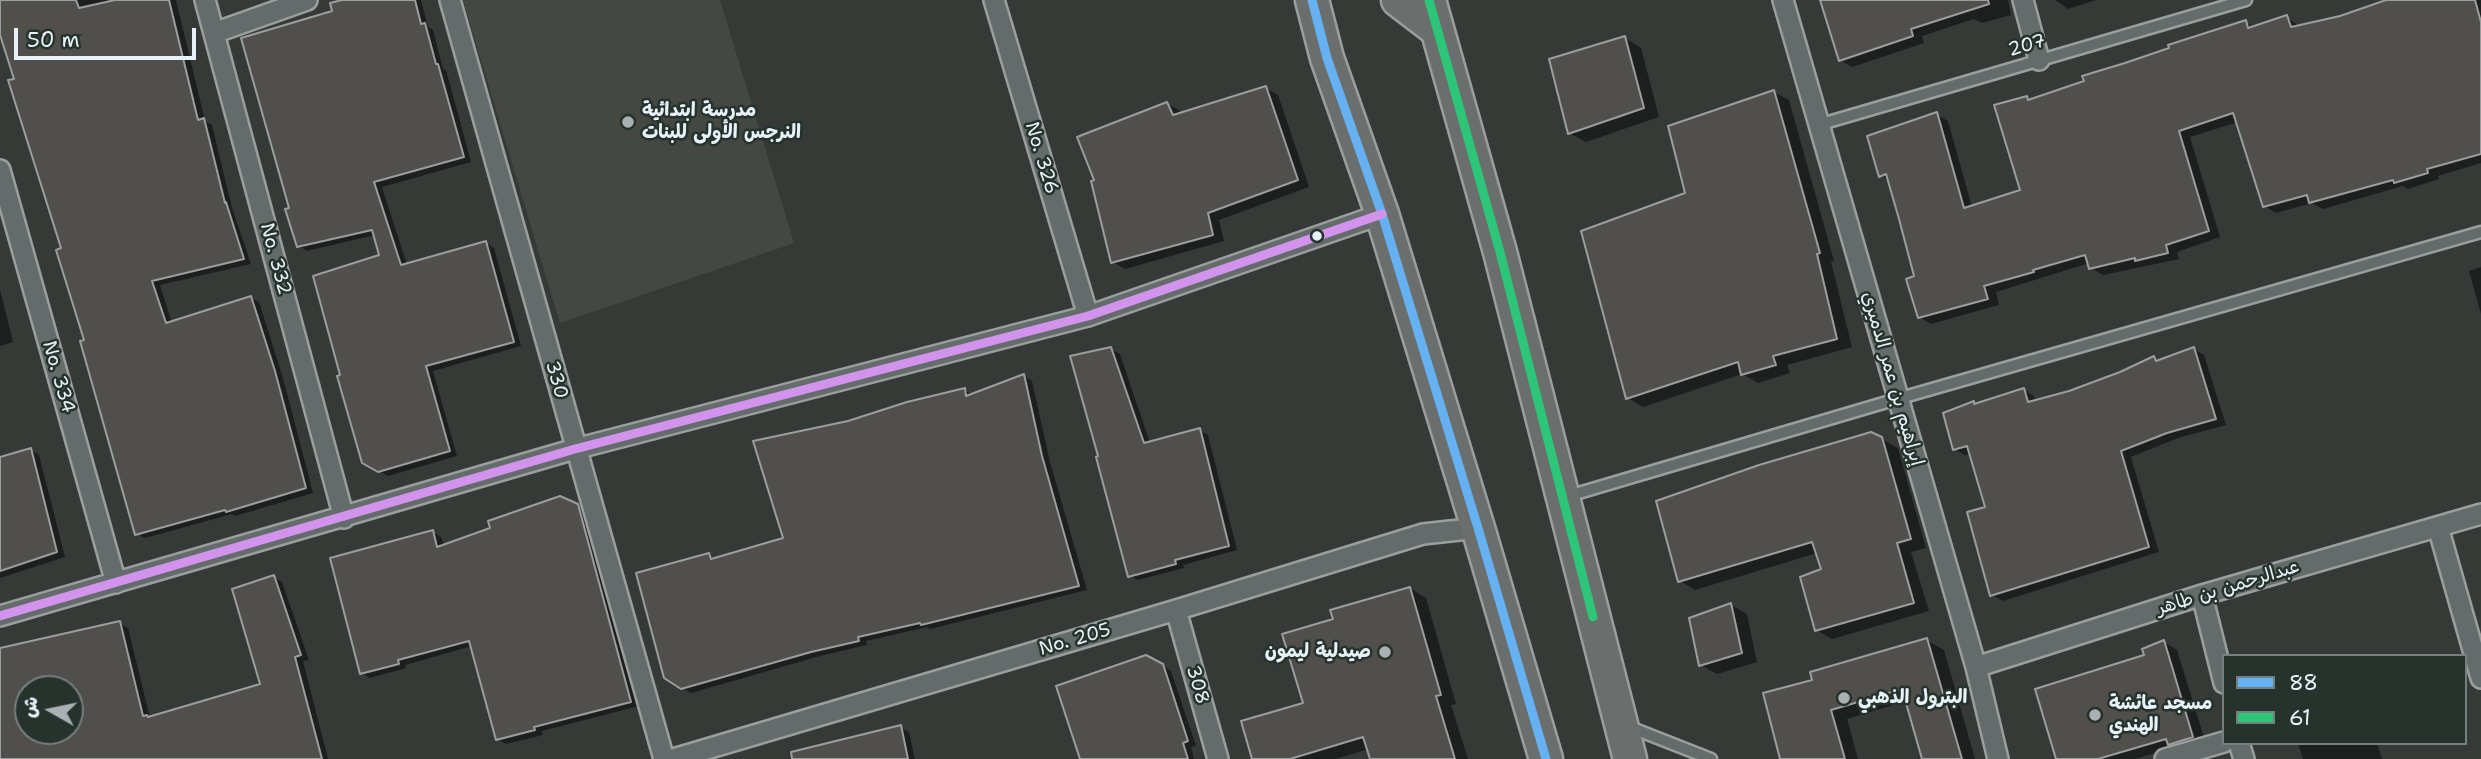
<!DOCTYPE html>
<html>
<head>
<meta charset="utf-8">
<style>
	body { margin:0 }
	#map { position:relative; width:2481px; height:759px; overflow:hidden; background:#363a37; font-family:"Shantell Sans","Playpen Sans Arabic",sans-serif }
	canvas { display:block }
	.legend { position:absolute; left:2222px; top:654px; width:245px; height:91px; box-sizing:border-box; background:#26332d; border:2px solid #747f7e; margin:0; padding:9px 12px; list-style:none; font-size:21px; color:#e8f1f8 }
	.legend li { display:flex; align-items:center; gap:14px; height:35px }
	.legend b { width:35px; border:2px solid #747f7e }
	.north { position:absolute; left:14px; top:675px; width:70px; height:70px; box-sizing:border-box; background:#26332d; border:2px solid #747f7e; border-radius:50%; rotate:279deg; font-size:19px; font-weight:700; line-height:28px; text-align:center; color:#e8f1f8 }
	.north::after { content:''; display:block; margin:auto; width:24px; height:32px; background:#aab1b4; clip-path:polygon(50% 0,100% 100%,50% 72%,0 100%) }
	.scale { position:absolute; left:14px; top:28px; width:182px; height:32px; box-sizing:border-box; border:4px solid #e8f1f8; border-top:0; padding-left:9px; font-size:21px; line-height:24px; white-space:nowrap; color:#e8f1f8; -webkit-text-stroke:5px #26332d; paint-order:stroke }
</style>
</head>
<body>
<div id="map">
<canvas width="2481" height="759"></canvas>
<ul class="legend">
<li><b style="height:9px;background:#66b1f2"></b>88</li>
<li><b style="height:9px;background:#2dc577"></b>61</li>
</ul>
<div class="north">ش</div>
<div class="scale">50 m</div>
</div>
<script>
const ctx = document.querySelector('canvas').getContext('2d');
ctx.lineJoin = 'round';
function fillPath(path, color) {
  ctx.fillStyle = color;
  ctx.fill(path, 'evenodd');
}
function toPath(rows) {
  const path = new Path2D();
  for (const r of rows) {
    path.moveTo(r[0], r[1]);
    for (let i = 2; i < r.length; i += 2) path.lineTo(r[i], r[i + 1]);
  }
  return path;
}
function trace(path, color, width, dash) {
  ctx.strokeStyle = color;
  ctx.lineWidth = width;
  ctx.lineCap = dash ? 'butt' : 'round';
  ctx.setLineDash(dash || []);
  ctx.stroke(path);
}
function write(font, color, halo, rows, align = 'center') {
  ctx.font = font + ' "Shantell Sans","Playpen Sans Arabic",sans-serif';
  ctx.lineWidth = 5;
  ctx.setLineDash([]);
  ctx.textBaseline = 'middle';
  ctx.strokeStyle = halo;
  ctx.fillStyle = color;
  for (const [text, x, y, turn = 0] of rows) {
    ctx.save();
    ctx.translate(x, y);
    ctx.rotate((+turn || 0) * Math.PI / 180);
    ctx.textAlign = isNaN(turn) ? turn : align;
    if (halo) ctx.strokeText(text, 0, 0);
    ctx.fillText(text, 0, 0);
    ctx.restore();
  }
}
fillPath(toPath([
	[463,0,720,0,794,243,560,323]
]), '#454743');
fillPath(toPath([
	[0,0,176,0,205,121,212,125,232,208,251,264,160,285,172,323,251,298,259,302,283,378,313,493,235,516,232,514,145,538,136,533,63,250,0,28],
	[348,0,421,0,428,27,433,30,443,69,446,70,471,162,382,187,407,265,486,243,494,248,521,346,433,371,457,456,388,476,363,462,343,376,381,256,375,235,307,251,299,246,291,209,334,12],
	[1823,0,2008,0,2011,15,1982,23,1974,19,1922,36,1924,43,1852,67,1840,60],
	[2055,0,2096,0,2068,9],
	[2391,0,2481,0,2481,163,2438,176,2439,179,2408,189,2403,186,2323,209,2312,203,2276,213,2264,206,2238,122,2190,137,2220,237,2177,252,2179,259,2103,275,2091,268,2089,263,1996,292,1999,305,1931,324,1919,317,1916,277,1890,181,1880,175,1936,114,1948,121,1972,207,2022,191,2026,98,2031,101,2245,22,2255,28,2287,17,2300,27,2340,18],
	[1625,38,1641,48,1659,117,1586,142,1569,133],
	[1266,88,1278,95,1309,187,1219,220,1224,241,1125,269,1113,262,1096,181,1167,104,1179,110,1181,114],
	[1774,92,1789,100,1834,261,1831,262,1852,347,1787,365,1790,373,1758,383,1742,374,1643,407,1628,398],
	[2481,267,2481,314,2469,271],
	[0,290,13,342,0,346],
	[1111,349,1120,354,1150,443,1199,430,1208,435,1237,550,1183,565,1184,568,1138,580,1130,576],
	[2194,349,2204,355,2226,425,2178,438,2131,457,2159,552,2003,601,1992,595,1987,508,1971,454,1965,455,1955,449,1973,403,1977,405,2024,390,2034,396,2036,402,2070,392,2154,358,2160,361],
	[1024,376,1032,381,1050,462,1087,590,930,629,927,627,866,641,867,645,820,656,691,693,682,688,709,555,716,559,785,539,848,422,964,390,973,395],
	[1882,439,1898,448,1926,548,1911,552,1929,611,1832,639,1816,630,1823,570,1817,553,1695,590,1680,581],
	[31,450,39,455,65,557,0,578,0,459],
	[577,506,586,511,639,706,542,731,543,735,506,744,498,739,472,646,405,665,406,668,370,678,361,673,433,532,441,537,444,547],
	[274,577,282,582,309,660,303,661,328,759,0,759,0,649,119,623,128,628,150,718,262,685],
	[28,689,70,689,70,731,28,731],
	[1410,588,1426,598,1456,704,1451,705,1468,759,1372,759,1369,749,1336,759,1254,759,1305,704,1335,620],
	[1731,605,1747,614,1757,662,1717,674,1701,665],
	[1927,640,1944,650,1975,759,1923,759,1907,701,1847,719,1858,759,1782,759,1814,682],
	[2164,642,2177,650,2206,744,2175,747,2135,759,2058,759],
	[1162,665,1171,671,1196,746,1191,747,1194,759,1082,759],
	[900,727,909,732,915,759,787,759],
	[2298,743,2377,743,2382,759,2303,759]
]), '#0007');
const building = toPath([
	[0,0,76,0,79,8,115,0,169,0,198,120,204,118,225,203,226,202,244,259,152,281,166,323,251,296,275,371,306,488,226,512,225,510,135,535,80,341,84,340,56,250,61,248,8,80,14,79,0,35,0,0],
	[342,0,415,0,421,24,425,23,436,64,438,64,464,157,374,182,401,265,486,241,514,342,426,366,450,451,378,472,362,463,337,376,340,375,313,276,379,255,372,230,297,247,285,209,289,208,241,38,332,11,330,3,342,0],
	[1820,0,1988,0,1989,4,1911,29,1913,36,1839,61,1820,0],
	[2386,0,2475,0,2481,22,2481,154,2427,169,2428,173,2394,183,2393,180,2309,203,2307,195,2263,207,2233,113,2179,131,2209,231,2166,245,2168,253,2135,261,2135,258,2089,269,2085,255,2033,270,2034,272,1984,286,1988,299,1918,318,1906,279,1914,276,1899,219,1886,174,1879,177,1867,136,1937,112,1964,208,2020,190,1994,105,2027,96,2028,100,2084,81,2082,76,2125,63,2169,48,2168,45,2246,20,2248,28,2287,15,2291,27,2340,16,2386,0],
	[1625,36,1644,108,1568,134,1549,59,1625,36],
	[1266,86,1298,180,1208,213,1213,235,1111,263,1091,181,1094,180,1077,137,1167,102,1173,115,1266,86],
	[1774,90,1820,253,1817,254,1837,339,1773,356,1776,365,1741,375,1738,362,1626,399,1581,231,1685,193,1668,126,1774,90],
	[1111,347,1144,443,1200,428,1229,546,1175,560,1176,564,1128,577,1096,457,1098,456,1070,356,1111,347],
	[2194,347,2216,419,2167,433,2121,451,2149,547,1990,596,1967,512,1985,507,1967,446,1953,450,1943,413,1974,401,1974,404,2024,388,2028,402,2069,391,2120,372,2154,356,2156,361,2194,347],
	[1024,374,1042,456,1079,586,921,625,920,623,858,637,859,641,811,652,681,689,664,678,636,573,709,553,711,559,783,538,753,441,848,421,907,402,965,388,966,396,1024,374],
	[1871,432,1882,437,1911,539,1897,543,1914,603,1815,631,1800,577,1821,569,1812,542,1678,582,1656,501,1759,465,1871,432],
	[31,448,57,552,0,571,0,457,31,448],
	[560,496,578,504,631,702,534,727,535,730,496,740,469,641,398,660,399,664,360,674,330,558,433,530,437,547,490,528,488,521,560,496],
	[274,575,301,655,295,657,322,759,0,759,0,648,120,621,143,716,147,715,148,717,260,684,232,589,274,575],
	[28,689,70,689,70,731,28,731,28,689],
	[1410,587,1441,695,1436,696,1455,759,1370,759,1363,737,1290,759,1252,759,1241,721,1303,703,1282,634,1333,619,1330,610,1410,587],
	[1731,603,1742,653,1699,666,1689,618,1731,603],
	[1927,638,1962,759,1922,759,1902,689,1831,710,1845,759,1780,759,1763,693,1812,680,1810,672,1927,638],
	[2164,640,2193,737,2168,745,2166,739,2098,759,2056,759,2035,689,2144,655,2142,649,2164,640],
	[1146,655,1163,664,1188,741,1183,743,1188,759,1080,759,1056,686,1146,655],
	[901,725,908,759,792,759,791,752,901,725]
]);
fillPath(building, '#504f4c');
trace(building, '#9b9e9e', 2);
const service = toPath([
	[1818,125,2246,0],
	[1565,497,1897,399,2481,232],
	[1627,726,1711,759]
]);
const minor = toPath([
	[205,0,344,518],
	[450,0,664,759],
	[994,0,1088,316],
	[1783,0,1976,667,1998,759],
	[2023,0,2039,60],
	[214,33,307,0],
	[0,170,116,583],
	[2438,527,2481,678],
	[2202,595,2224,683],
	[1176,610,1218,759],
	[0,616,575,449,1088,316,1382,214],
	[1976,667,2202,595,2481,514],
	[2239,743,2244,759],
	[673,759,1176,610,1423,534,1478,528],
	[2165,759,2224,742]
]);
const primary = toPath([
	[1312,0,1327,58,1382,214,1478,528,1546,759],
	[1398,0,1436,29],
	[1429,0,1500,252,1630,759]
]);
trace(service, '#9b9e9e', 15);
trace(minor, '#9b9e9e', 24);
trace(primary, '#9b9e9e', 37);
trace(service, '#646b6b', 10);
trace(minor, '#646b6b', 19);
trace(primary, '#6a6e6c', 32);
trace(toPath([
	[1312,0,1327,58,1382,214,1478,528,1546,759]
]), '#66b1f2', 9);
trace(toPath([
	[1429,0,1500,252,1593,617]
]), '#2dc577', 9);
trace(toPath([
	[0,616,575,449,1088,316,1382,214]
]), '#d193ec', 9);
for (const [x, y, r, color] of [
	[628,122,7,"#aab1b4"],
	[1317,236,6,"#e8f1f8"],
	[1385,652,7,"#aab1b4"],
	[1844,698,7,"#aab1b4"],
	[2095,715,7,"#aab1b4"]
]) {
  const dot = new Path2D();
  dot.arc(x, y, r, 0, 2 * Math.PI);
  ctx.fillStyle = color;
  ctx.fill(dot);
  trace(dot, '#26332d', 2.5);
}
write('19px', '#e8f1f8', '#26332d', [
	["207",2027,46,-16],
	["No. 326",1041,158,73],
	["No. 332",275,259,75],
	["No. 334",58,377,74],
	["إبراهيم بن عمر الدميري",1892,379,74],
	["330",556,380,74],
	["عبدالرحمن بن طاهر",2228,588,-17],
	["No. 205",1075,640,-16],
	["308",1197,685,74]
]);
write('bold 19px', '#e8f1f8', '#26332d', [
	["مدرسة ابتدائية",642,111],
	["النرجس الأولى للبنات",642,133],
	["صيدلية ليمون",1371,652,"right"],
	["البترول الذهبي",1858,698],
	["مسجد عائشة",2109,704],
	["الهندي",2109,726]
], 'left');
</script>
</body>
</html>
